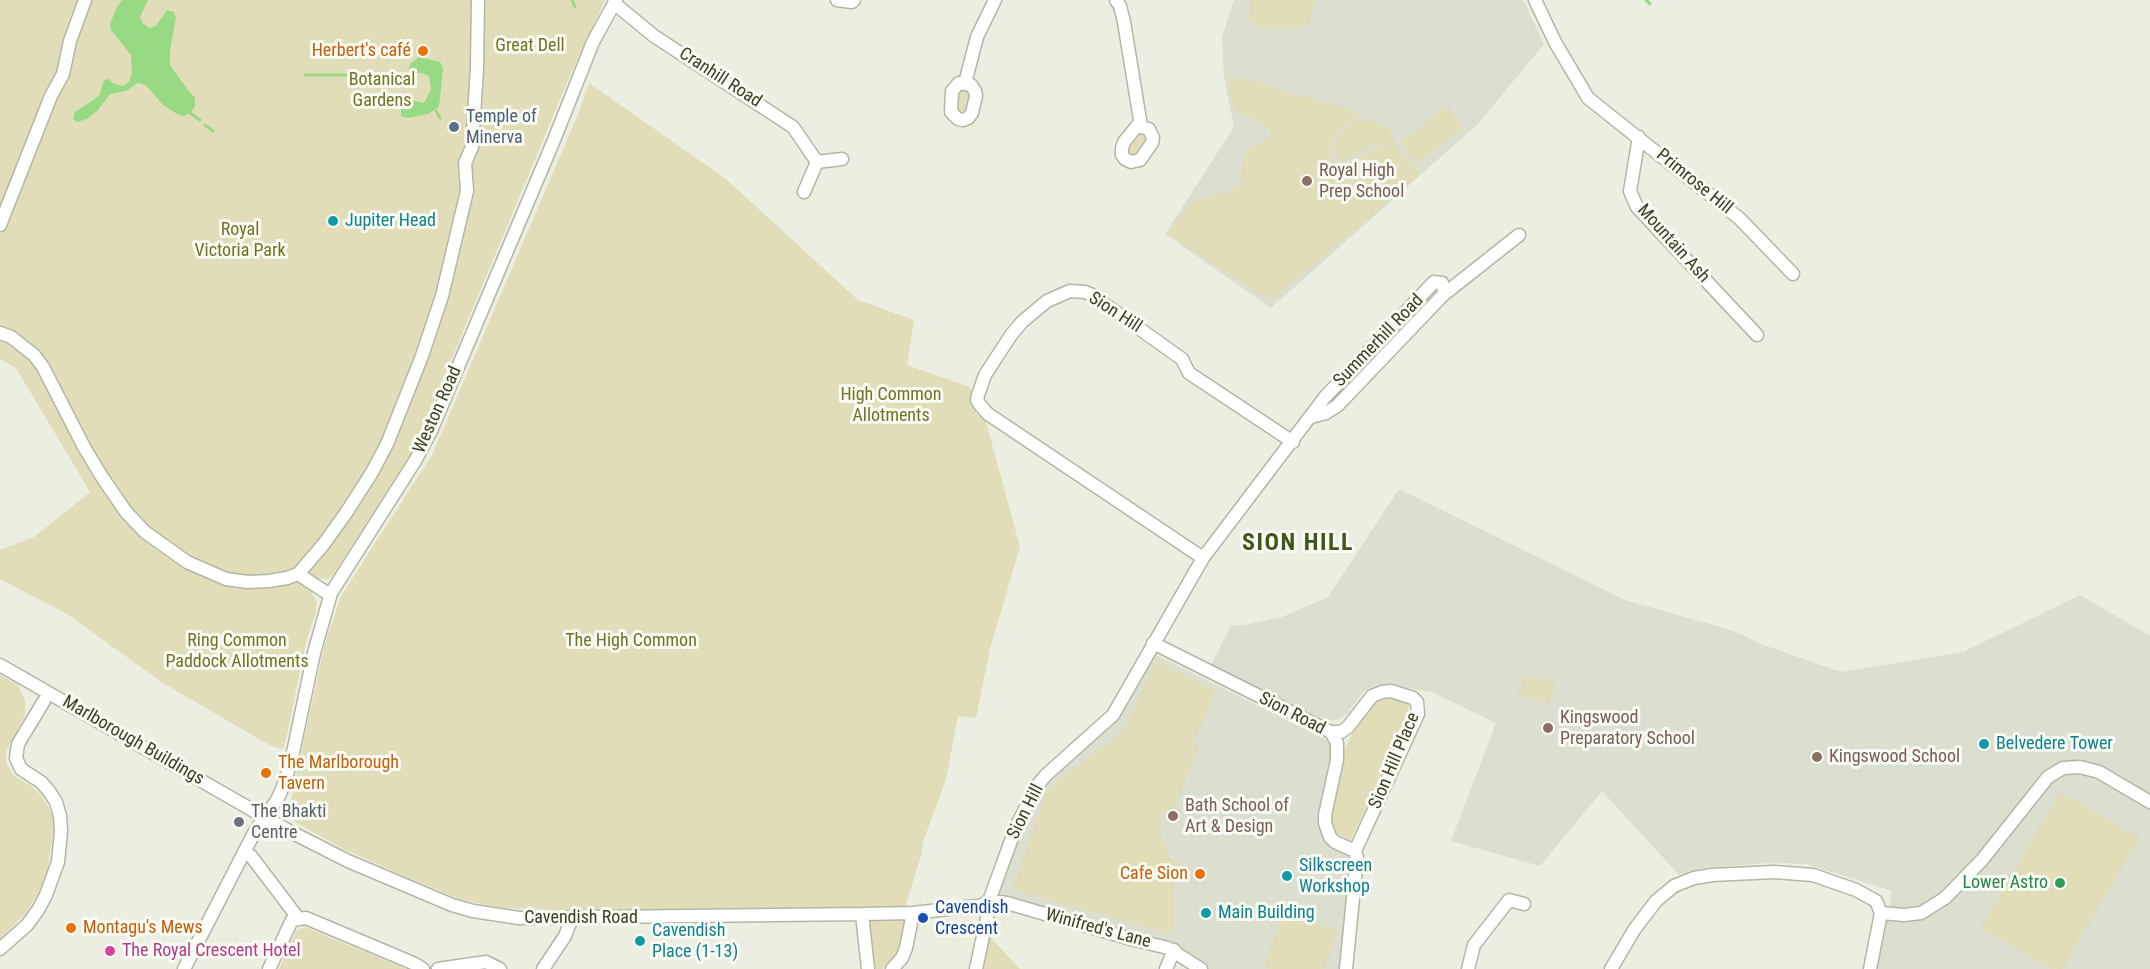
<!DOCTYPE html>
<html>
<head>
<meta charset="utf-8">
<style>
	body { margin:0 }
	canvas { display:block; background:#eceee2 }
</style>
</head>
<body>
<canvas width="2150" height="969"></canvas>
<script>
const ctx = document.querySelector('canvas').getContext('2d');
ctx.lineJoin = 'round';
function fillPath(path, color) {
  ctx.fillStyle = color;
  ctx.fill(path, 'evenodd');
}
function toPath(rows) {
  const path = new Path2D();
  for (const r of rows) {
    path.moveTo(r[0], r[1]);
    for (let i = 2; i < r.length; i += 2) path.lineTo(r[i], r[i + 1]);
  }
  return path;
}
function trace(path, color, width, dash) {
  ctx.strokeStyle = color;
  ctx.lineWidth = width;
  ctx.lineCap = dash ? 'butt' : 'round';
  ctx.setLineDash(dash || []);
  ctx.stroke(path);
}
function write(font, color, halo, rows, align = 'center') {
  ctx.font = font + ' "Roboto Condensed",sans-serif';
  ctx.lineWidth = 6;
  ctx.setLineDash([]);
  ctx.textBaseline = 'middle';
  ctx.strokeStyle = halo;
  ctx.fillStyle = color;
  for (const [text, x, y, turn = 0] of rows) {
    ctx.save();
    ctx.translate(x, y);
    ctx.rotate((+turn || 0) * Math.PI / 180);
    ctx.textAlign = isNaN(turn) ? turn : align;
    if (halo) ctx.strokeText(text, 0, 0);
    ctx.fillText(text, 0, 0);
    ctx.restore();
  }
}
fillPath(toPath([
	[1234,0,1523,0,1544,44,1479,123,1271,308,1165,234,1234,127,1224,78,1222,37],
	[1399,489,1625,600,1717,626,1741,634,1761,644,1841,672,1963,652,2080,595,2150,636,2150,969,1877,969,1892,891,1806,864,1769,863,1703,868,1679,875,1602,791,1540,866,1451,841,1496,723,1432,692,1383,684,1372,687,1364,691,1348,713,1340,719,1332,721,1326,720,1211,665,1231,625,1244,625,1282,617,1328,597],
	[1153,653,1327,740,1332,750,1318,821,1319,829,1329,845,1347,852,1351,856,1351,862,1340,969,1206,969,1172,945,998,898,1008,861,1033,802,1053,776,1119,717,1131,699]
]), '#dcded0');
fillPath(toPath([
	[0,0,605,0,569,78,414,449,333,575,328,579,319,578,312,593,317,602,316,612,306,642,287,735,283,749,271,746,163,683,67,614,0,579,0,550,34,537,90,492,16,368,0,359],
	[1252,0,1317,0,1312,11,1309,25,1286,30,1264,29,1250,19,1249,7],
	[1231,77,1263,83,1286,92,1340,106,1363,117,1352,118,1349,122,1344,123,1331,141,1330,157,1336,162,1346,164,1370,152,1394,143,1421,174,1271,301,1168,234,1191,202,1234,190,1240,183,1244,156,1248,150,1270,137,1269,129,1252,116,1240,114,1234,109,1227,79],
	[589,83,726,179,858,300,914,320,907,365,970,387,976,414,985,418,1020,547,990,649,976,718,958,716,946,779,923,842,921,856,905,907,580,911,503,908,462,900,411,879,341,848,295,822,291,818,290,805,324,647,341,596,432,455,579,112],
	[969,87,972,102,963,117,953,107,957,88],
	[1447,106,1463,128,1416,164,1400,142],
	[1368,120,1386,127,1391,131,1394,140,1381,146,1371,147,1344,161,1335,158,1333,143,1347,125,1351,124,1353,121],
	[1136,130,1150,136,1138,157,1127,157,1126,143],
	[1156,660,1216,690,1194,741,1199,747,1172,813,1164,811,1162,819,1160,830,1169,855,1176,864,1183,861,1173,889,1173,934,1013,890,1044,798,1056,782,1109,743,1122,730,1131,714],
	[0,675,18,685,25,701,25,715,6,752,6,764,14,776,31,786,42,796,52,814,54,825,48,868,40,890,26,913,0,939],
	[1526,675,1555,683,1549,704,1517,695],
	[1387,695,1407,702,1409,706,1405,725,1350,841,1333,831,1329,814,1345,749,1352,734,1369,706,1378,698],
	[2060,792,2139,838,2062,969,2052,969,1981,928],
	[1284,912,1338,931,1324,969,1270,969,1264,967],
	[904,919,907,925,907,934,894,963,882,969,876,969,872,965,868,921],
	[305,927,406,969,279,969,296,931],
	[990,937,1020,969,982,969]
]), '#e2ddb9');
fillPath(toPath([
	[122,0,148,0,140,17,143,24,150,28,156,26,167,10,174,12,176,18,170,50,170,65,187,89,195,98,195,106,190,113,183,116,177,114,162,104,146,85,138,83,126,91,110,94,98,110,87,119,77,122,73,119,75,112,99,96,104,80,108,79,115,84,123,86,129,82,132,73,131,55,111,30,110,24,116,9],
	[419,57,440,62,443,69,439,107,428,114,408,118,401,116,401,103,406,99,424,103,431,90,429,76,422,73,412,74,409,69,410,64]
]), '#98da84');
trace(toPath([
	[572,0,575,7],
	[1646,0,1650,4],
	[305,75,372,75,388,82,400,84,412,74],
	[436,111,440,118],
	[190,113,200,120],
	[205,125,213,131]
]), '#98da84', 3);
const minor = toPath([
	[837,0,852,2,854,0],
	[1116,0,1120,6,1124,22,1141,126],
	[1535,0,1555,42,1588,98,1740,219,1793,274],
	[614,3,654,36,793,127,817,162,842,159],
	[959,83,971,85,975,91,976,96,972,113,968,118,963,120,958,119,951,112,952,91,959,83],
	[965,83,977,37,995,0],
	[1137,126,1149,129,1153,138,1152,143,1140,160,1131,162,1125,159,1122,155,1122,148,1124,142,1137,126],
	[1639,137,1630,191,1637,207,1757,335],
	[804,192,817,162],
	[0,225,51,96,63,74,70,41,85,0],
	[1443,295,1519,235],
	[0,333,11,337,20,344,34,355,43,367,84,447,102,477,126,512,145,532,187,562,226,579,248,582,269,581,287,578,298,574,323,545,346,513,371,474,387,444,422,356,442,296,467,191,465,163,472,147,477,68,478,0],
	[1203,558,988,414,980,405,977,400,978,395,985,375,1011,335,1022,322,1047,301,1070,291,1085,292,1092,295,1182,359,1189,373,1293,442],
	[298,574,330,595],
	[1153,643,1331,732,1337,743,1337,760,1325,815,1325,823,1330,837,1335,842,1355,851,1357,858,1346,969],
	[0,665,287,830,348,861,452,905,473,911,519,918,862,914,913,913,966,907,980,906,989,901],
	[1331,732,1341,732,1348,727,1372,696,1382,692,1391,691,1413,698,1417,702,1418,714,1355,851],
	[244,853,251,856,298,918],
	[989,901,1016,827,1036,787,1046,775,1113,715,1203,558,1325,397,1434,282,1442,283,1444,291,1443,295,1337,406,1326,413,1311,417],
	[989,901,1007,903,1131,939,1168,948,1201,969],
	[1881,913,1904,915,1921,913,1945,898,1982,860,2048,777,2063,768,2080,767,2099,772,2150,802],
	[862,914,868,969],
	[0,949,27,925,38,910,46,895,58,862,61,831,60,816,56,802,49,791,41,782,21,769,16,758,18,744,44,701],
	[184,969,255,831,277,800,282,789,291,762,314,653,331,593,415,461,431,431,554,140,593,42,616,0],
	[269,969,292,920,306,918,415,964,423,969],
	[438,969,486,962,500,969],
	[543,969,565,936,572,918],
	[892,969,902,958,906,948,913,913],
	[976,969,989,908,985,904],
	[1166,969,1174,950],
	[1468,969,1474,945,1509,900,1524,904],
	[1611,969,1634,930,1656,901,1674,886,1694,878,1712,875,1774,872,1813,875,1856,890,1876,901,1881,913],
	[1870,969,1881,913]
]);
trace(minor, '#b2b7a4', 15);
trace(minor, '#fff', 12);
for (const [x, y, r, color] of [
	[423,51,6,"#e8710a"],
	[454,127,6,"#5c6f8a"],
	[1307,181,6,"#8d6e63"],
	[333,221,6,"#0f9aa8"],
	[1548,728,6,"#8d6e63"],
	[1984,744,6,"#0f9aa8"],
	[1817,757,6,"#8d6e63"],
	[266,773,6,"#e8710a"],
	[1173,816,6,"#8d6e63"],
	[239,822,6,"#6b7280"],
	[1200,874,6,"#e8710a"],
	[1287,876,6,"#0f9aa8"],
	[2060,883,6,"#2e9e5b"],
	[1206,913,6,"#0f9aa8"],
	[923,918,6,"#1a4fb4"],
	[71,928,6,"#e8710a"],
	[640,941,6,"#0f9aa8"],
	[110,951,6,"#d1479c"]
]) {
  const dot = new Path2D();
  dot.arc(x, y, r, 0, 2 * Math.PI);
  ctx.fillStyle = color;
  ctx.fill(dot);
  trace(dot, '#f9faf3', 2);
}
write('18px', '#737222', '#f9faf3', [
	["Great Dell",530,46],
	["Botanical",382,80],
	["Gardens",382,101],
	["Royal",240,230],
	["Victoria Park",240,251],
	["High Common",891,395],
	["Allotments",891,416],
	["Ring Common",237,641],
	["Paddock Allotments",237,662],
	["The High Common",631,641]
]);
write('18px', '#c56008', '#f9faf3', [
	["Herbert's café",411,51],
	["The Marlborough",278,763,"left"],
	["Tavern",278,784,"left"],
	["Cafe Sion",1188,874],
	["Montagu's Mews",83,928,"left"]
], 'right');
write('18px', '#364220', '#f9faf3', [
	["Cranhill Road",720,78,33],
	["Primrose Hill",1694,182,39],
	["Mountain Ash",1673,244,48],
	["Sion Hill",1115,313,33],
	["Summerhill Road",1379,341,-46],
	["Weston Road",438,410,-66],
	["Sion Road",1292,714,27],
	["Marlborough Buildings",133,741,30],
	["Sion Hill Place",1395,761,-67],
	["Sion Hill",1026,812,-63],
	["Cavendish Road",581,918],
	["Winifred's Lane",1098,929,15]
]);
write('18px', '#4e5e75', '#f9faf3', [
	["Temple of",466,117],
	["Minerva",466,138]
], 'left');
write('18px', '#785e54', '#f9faf3', [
	["Royal High",1319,171],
	["Prep School",1319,192],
	["Kingswood",1560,718],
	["Preparatory School",1560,739],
	["Kingswood School",1829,757],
	["Bath School of",1185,806],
	["Art & Design",1185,827]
], 'left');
write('18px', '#0d838f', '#f9faf3', [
	["Jupiter Head",345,221],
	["Belvedere Tower",1996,744],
	["Silkscreen",1299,866],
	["Workshop",1299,887],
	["Main Building",1218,913],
	["Cavendish",652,931],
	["Place (1-13)",652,952]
], 'left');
write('18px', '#5b616d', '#f9faf3', [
	["The Bhakti",251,812],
	["Centre",251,833]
], 'left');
write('18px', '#27864d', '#f9faf3', [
	["Lower Astro",2048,883]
], 'right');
write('18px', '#164399', '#f9faf3', [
	["Cavendish",935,908],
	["Crescent",935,929]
], 'left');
write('18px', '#b23c85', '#f9faf3', [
	["The Royal Crescent Hotel",122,951]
], 'left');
ctx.letterSpacing = '1.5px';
write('bold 24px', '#405719', '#f9faf3', [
	["SION HILL",1298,544]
]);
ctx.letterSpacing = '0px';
</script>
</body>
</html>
